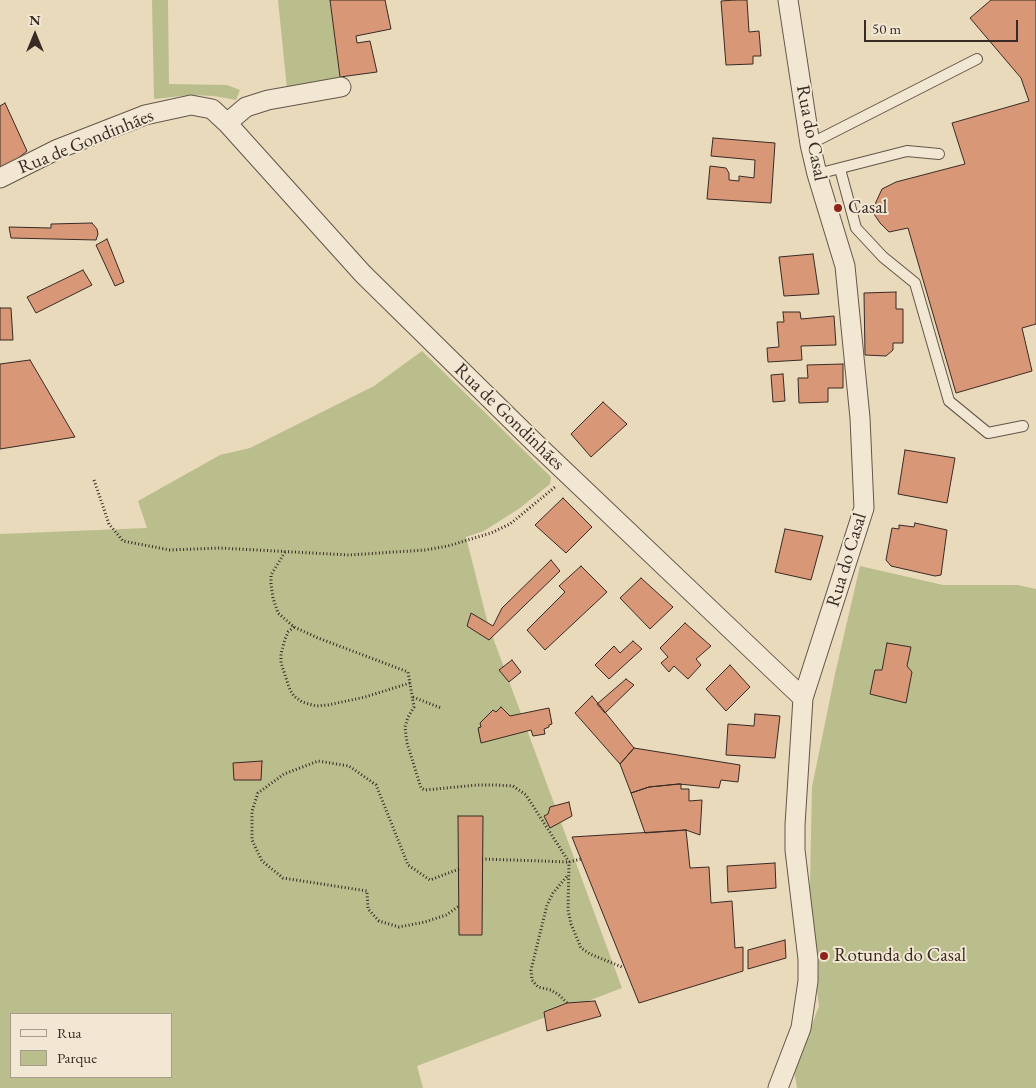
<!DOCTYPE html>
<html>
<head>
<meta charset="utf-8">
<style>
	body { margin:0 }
	#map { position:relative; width:1036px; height:1088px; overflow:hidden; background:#e9dabb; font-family:"EB Garamond",serif }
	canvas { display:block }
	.legend { position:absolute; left:10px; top:1013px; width:162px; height:65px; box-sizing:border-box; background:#f1e7d3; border:1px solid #a79b8d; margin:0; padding:6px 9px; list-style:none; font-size:15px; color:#382a25 }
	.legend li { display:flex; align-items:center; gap:10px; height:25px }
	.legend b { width:25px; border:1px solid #a79b8d }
	.north { position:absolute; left:10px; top:10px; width:50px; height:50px; -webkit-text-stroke:4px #f1e7d3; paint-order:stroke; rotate:0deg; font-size:14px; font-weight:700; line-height:20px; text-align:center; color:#382a25 }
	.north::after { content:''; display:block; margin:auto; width:18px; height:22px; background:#382a25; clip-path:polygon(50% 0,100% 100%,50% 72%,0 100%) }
	.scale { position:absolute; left:864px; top:20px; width:154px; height:22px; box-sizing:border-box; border:2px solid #382a25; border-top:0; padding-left:6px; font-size:15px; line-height:18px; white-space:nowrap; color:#382a25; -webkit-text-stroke:4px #f1e7d3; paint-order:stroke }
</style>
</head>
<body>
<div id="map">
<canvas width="1036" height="1088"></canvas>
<ul class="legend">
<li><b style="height:6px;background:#f1e7d3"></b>Rua</li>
<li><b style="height:14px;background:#babe8d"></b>Parque</li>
</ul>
<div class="north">N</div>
<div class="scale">50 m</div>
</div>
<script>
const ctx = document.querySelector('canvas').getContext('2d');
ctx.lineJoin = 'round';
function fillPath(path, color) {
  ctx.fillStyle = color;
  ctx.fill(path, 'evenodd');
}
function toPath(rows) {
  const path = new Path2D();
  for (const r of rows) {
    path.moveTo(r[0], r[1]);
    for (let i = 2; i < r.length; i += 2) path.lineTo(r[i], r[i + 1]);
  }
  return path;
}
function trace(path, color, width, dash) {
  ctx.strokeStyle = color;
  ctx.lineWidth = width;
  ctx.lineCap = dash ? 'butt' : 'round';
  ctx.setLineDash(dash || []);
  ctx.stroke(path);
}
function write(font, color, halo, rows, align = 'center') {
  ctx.font = font + ' "EB Garamond",serif';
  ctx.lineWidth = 4;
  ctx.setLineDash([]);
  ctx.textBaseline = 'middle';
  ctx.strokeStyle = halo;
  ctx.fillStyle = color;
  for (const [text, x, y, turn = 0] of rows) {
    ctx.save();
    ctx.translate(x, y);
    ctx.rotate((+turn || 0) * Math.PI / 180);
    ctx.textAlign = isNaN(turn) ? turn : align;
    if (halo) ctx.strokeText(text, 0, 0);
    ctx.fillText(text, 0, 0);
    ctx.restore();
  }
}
fillPath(toPath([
	[152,0,168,0,169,84,227,85,240,90,236,100,214,96,191,95,154,99],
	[278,0,330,0,340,81,287,89],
	[422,351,551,477,550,484,520,508,484,531,466,537,488,624,622,988,417,1066,423,1088,0,1088,0,534,147,528,138,501,220,455,250,448,374,386],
	[11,1014,171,1014,171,1077,11,1077],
	[860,566,943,585,1018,585,1036,589,1036,1088,797,1088,794,1071,819,1006,809,932,812,787,835,674]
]), '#babe8d');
const building = toPath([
	[330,0,385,0,391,29,356,36,357,43,370,41,377,72,340,77,330,0],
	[735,0,747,0,749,32,759,31,761,56,753,56,753,64,726,65,721,1,735,0],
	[991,0,1036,0,1036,324,1022,328,1032,371,956,393,908,228,889,232,880,223,874,214,876,202,882,189,896,182,965,164,952,123,1029,101,1021,78,970,18,991,0],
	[5,103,27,151,0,173,0,106,5,103],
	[713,138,775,143,771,203,707,199,710,166,726,168,729,173,729,180,739,181,739,176,754,178,755,160,711,156,713,138],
	[92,223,97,229,98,234,96,240,11,238,9,227,51,228,51,224,92,223],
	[107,239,124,282,115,286,96,245,107,239],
	[813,254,819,294,784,296,779,257,813,254],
	[83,270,92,285,36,313,27,297,83,270],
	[896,292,896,309,903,309,903,343,893,343,893,350,886,356,865,355,864,293,896,292],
	[0,308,11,308,13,340,0,340,0,308],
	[783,312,800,312,801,319,834,316,836,345,801,346,802,360,768,362,767,348,779,347,777,322,784,322,783,312],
	[30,360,75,437,0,449,0,364,30,360],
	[843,364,843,388,828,388,828,402,799,403,798,378,808,378,807,365,843,364],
	[783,374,785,401,773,402,771,375,783,374],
	[603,402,627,424,591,457,571,434,603,402],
	[905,450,955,458,947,503,898,494,905,450],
	[563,498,592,527,566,553,535,525,563,498],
	[915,523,947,530,941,575,935,576,891,566,886,560,892,528,899,529,899,525,914,527,915,523],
	[785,529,823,536,811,580,775,572,785,529],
	[551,560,560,571,489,640,467,626,471,613,493,626,502,608,551,560],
	[581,566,607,592,545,650,527,630,565,592,559,586,581,566],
	[641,578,673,607,650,629,620,598,641,578],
	[685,623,711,646,696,659,701,665,688,679,674,666,669,672,661,663,668,657,660,648,685,623],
	[633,641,642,649,609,679,595,665,614,646,620,653,633,641],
	[887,643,911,647,907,666,912,672,906,703,870,694,875,670,882,670,887,643],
	[512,660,521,672,509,682,499,670,512,660],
	[730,665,750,687,726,711,706,689,730,665],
	[626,679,634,685,605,713,597,704,626,679],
	[592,696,634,748,620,764,575,713,592,696],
	[501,707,510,716,549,708,552,724,549,725,549,727,544,729,545,734,533,736,531,730,481,743,478,728,481,727,480,723,493,710,496,712,501,707],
	[755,714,780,716,775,758,726,755,728,724,754,726,755,714],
	[634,748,740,765,738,782,721,780,719,788,679,784,649,787,631,793,620,764,634,748],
	[262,761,261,780,234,780,233,763,262,761],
	[679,784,681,784,681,789,689,789,689,801,702,800,700,835,686,830,645,833,631,793,649,787,679,784],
	[569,802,572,816,550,828,544,816,548,814,550,807,569,802],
	[458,816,483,816,482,935,459,935,458,816],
	[686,830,690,868,709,867,711,903,732,901,735,948,743,947,743,971,639,1003,572,837,686,830],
	[775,863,776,888,728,892,727,866,775,863],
	[785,940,786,958,748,969,748,950,785,940],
	[595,1001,601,1016,547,1031,544,1012,567,1003,595,1001]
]);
fillPath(building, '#d89877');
trace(building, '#382a25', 1);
const lane = toPath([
	[810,144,977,59],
	[840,169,856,228,883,257,915,283,949,401,988,433,1023,426],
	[817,174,907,151,939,154]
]);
const street = toPath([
	[227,123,246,107,268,100,341,87],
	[0,178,58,149,145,115,191,105,212,109,227,123,363,274,535,443,803,698],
	[778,1088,801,1028,808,981,808,959,795,850,795,825,803,698,864,508,860,418,845,266,817,174,810,144,788,0]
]);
trace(lane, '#64564a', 12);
trace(street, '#64564a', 21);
trace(toPath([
	[94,480,109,524,123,541,170,550,220,548,349,555,425,550,448,546,491,533,510,524,555,487],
	[285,552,271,575,271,584,273,598,278,613,294,627,318,638,408,672,414,707,408,717,405,727,407,743,421,788,425,790,477,785,495,785,513,786,526,795,569,862,568,910,571,924,581,948,590,954,622,967],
	[294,627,288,632,285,639,281,654,281,663,290,690,294,696,302,702,316,706,328,705,365,697,410,683],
	[413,697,441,708],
	[482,859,569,862,581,859],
	[459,869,430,880,408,865,376,785,349,766,318,761,284,774,258,793,252,811,252,840,262,861,283,878,367,891,368,909,379,921,399,927,425,922,446,915,459,906],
	[567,1003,559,995,551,990,538,987,532,980,531,970,547,905,553,893,568,875]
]), '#382a25', 3, [1, 2.5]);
trace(lane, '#f1e7d3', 10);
trace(street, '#f1e7d3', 19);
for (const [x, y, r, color] of [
	[838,208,5,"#8f2418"],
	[824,956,5,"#8f2418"]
]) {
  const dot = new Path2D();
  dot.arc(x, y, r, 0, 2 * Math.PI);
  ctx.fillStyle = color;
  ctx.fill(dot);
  trace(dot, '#f1e7d3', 2);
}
write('19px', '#382a25', '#f1e7d3', [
	["Rua do Casal",811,133,79],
	["Rua de Gondinhães",86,142,-22],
	["Rua de Gondinhães",509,417,44],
	["Rua do Casal",847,560,-73]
]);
write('19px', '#382a25', '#f1e7d3', [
	["Casal",848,208],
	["Rotunda do Casal",834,956]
], 'left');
</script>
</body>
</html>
